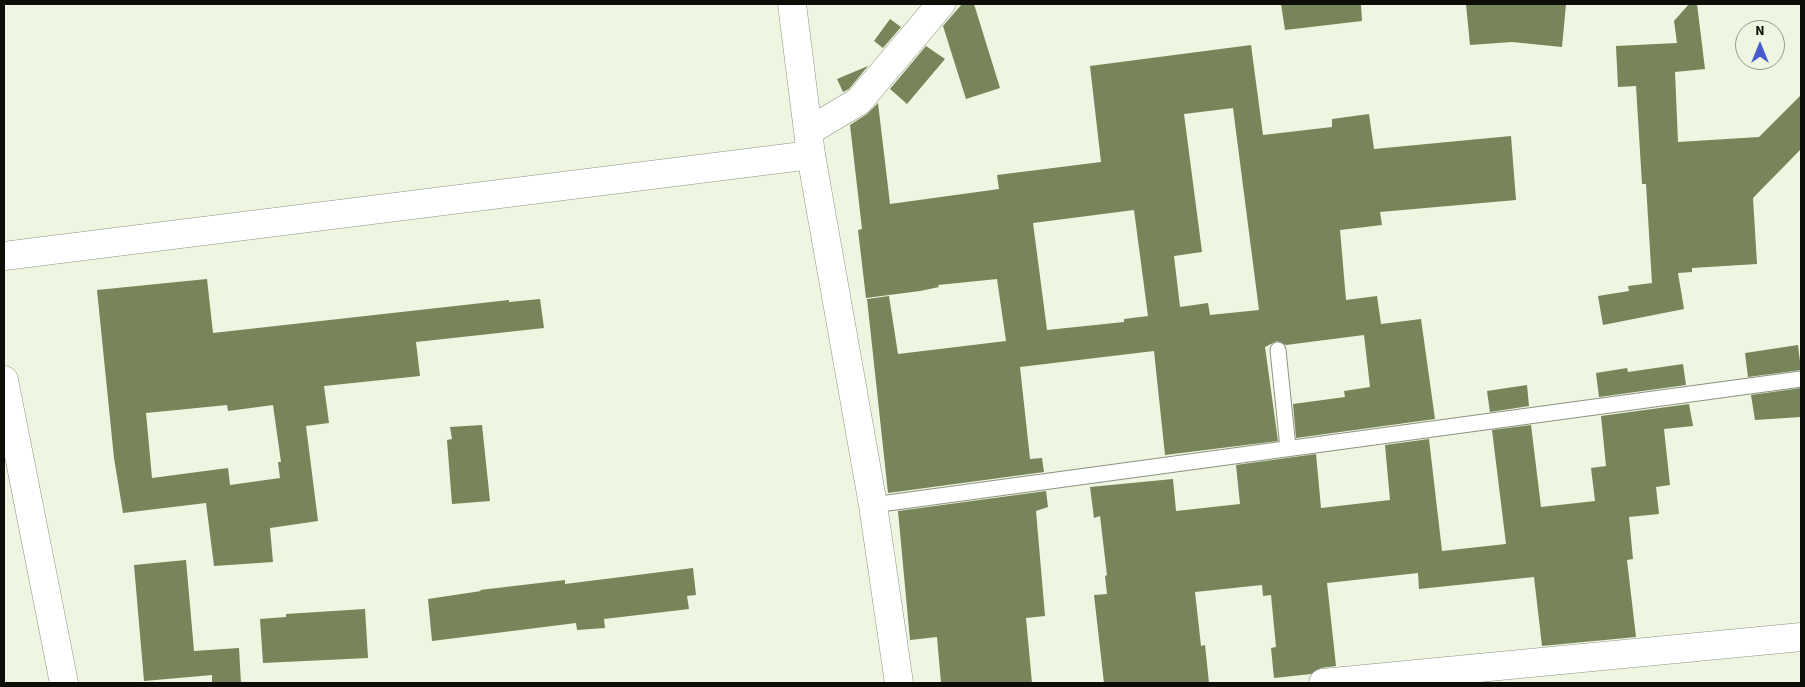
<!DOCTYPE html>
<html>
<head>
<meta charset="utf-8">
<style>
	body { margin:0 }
	#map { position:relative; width:1805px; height:687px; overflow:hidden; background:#eef5e0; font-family:"Source Sans 3",sans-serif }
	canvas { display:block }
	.frame { position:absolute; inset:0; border:5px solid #0c0e07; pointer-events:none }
	.north { position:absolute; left:1735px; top:20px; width:50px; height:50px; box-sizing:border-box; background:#eef5e0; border:1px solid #949989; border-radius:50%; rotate:0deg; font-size:14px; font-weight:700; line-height:20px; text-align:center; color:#0c0e07 }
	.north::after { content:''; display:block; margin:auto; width:18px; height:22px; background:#475bcf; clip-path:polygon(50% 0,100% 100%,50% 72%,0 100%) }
</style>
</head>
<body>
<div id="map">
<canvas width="1805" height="687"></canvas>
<div class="frame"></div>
<div class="north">N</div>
</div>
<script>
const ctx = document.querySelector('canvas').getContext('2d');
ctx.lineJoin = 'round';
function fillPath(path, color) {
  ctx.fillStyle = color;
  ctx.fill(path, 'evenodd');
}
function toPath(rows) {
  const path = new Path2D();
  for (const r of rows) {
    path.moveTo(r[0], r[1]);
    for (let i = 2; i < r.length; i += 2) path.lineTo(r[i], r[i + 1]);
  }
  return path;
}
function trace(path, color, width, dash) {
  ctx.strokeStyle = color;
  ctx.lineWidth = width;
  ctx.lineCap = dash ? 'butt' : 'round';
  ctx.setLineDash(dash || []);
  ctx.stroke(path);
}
fillPath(toPath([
	[962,4,974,4,1000,88,966,99,943,26],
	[1281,4,1361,4,1362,21,1285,30],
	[1466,4,1566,4,1562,47,1512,42,1470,45],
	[1689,4,1697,4,1705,69,1675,72,1678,142,1759,137,1801,95,1801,149,1753,198,1757,264,1692,268,1692,272,1678,273,1684,309,1603,325,1598,296,1629,291,1628,286,1652,283,1646,184,1642,184,1636,86,1618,87,1616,46,1677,43,1674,21],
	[890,19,901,27,883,48,874,41],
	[1251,45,1263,135,1332,127,1332,119,1369,114,1374,149,1511,136,1516,200,1380,212,1382,225,1340,230,1346,300,1377,296,1381,324,1421,319,1435,419,1296,438,1293,404,1345,397,1344,391,1370,387,1364,335,1286,345,1277,341,1265,347,1278,441,1165,455,1154,351,1020,367,1030,459,1042,458,1044,472,888,493,867,299,889,296,898,354,1006,341,997,279,938,285,939,287,920,291,866,298,858,230,862,229,850,125,867,114,878,103,890,204,999,189,997,175,1101,162,1090,66],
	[1233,108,1259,310,1210,315,1208,303,1180,307,1174,256,1202,252,1184,114],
	[1134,210,1148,316,1124,319,1124,322,1047,330,1033,223],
	[926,46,945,59,907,104,890,89],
	[868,66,849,89,843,92,837,79],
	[207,279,213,333,509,300,509,302,540,299,544,328,416,342,420,376,324,386,329,423,306,426,318,521,270,528,273,562,214,566,206,503,123,513,114,458,97,290],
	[227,405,228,411,273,405,281,462,278,462,280,478,230,485,228,468,152,478,146,413],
	[1798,345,1801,370,1748,377,1745,353],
	[1683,364,1686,385,1599,397,1596,373,1627,368,1628,372],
	[1527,385,1529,406,1490,412,1487,391],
	[1801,388,1801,417,1755,420,1751,395],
	[1689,404,1693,426,1664,429,1670,485,1656,487,1659,514,1629,517,1633,559,1627,560,1636,637,1542,646,1534,577,1419,589,1418,573,1327,583,1336,666,1321,668,1311,674,1274,678,1271,648,1276,647,1271,595,1263,596,1262,585,1195,592,1201,646,1205,645,1209,683,1104,683,1094,595,1107,594,1105,576,1107,575,1100,516,1094,518,1090,487,1173,479,1176,511,1240,504,1236,465,1316,454,1321,508,1390,500,1385,445,1429,439,1442,551,1506,544,1492,430,1531,425,1541,507,1595,501,1591,468,1606,466,1601,416],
	[482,425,490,501,452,504,447,440,452,439,450,427],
	[1046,491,1048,507,1036,511,1045,616,1026,618,1032,683,941,683,937,637,910,640,898,511],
	[186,560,194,651,239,648,241,683,212,683,212,675,144,681,134,565],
	[693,568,696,595,687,596,689,609,604,619,605,628,577,630,576,623,432,641,428,599,481,591,480,590,565,580,565,584],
	[365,609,368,658,263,663,260,619,286,617,286,614]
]), '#788459');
const service = toPath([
	[1278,350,1288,448],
	[873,505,1801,379]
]);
const minor = toPath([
	[809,131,859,101,941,4],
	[4,256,811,155],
	[4,380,64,683],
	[1323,683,1801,637]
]);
const tertiary = toPath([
	[792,4,811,155,873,505,899,683]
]);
trace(service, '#8d9380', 17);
trace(minor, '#8d9380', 29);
trace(tertiary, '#8d9380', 29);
trace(service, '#fff', 15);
trace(minor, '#fff', 28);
trace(tertiary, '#fff', 28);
</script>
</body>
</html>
